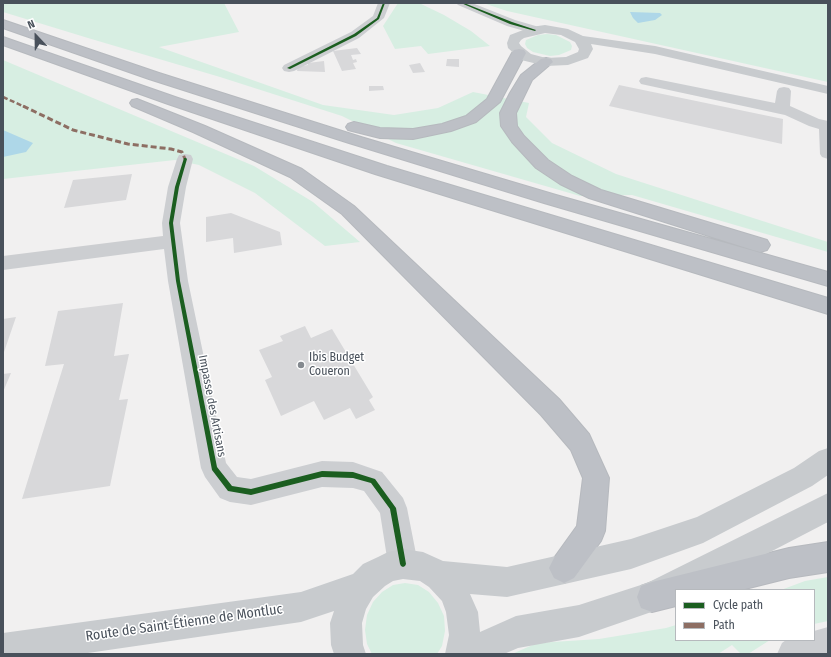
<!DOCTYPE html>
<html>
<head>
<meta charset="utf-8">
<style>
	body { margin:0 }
	#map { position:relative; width:831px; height:657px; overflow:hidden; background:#f1f0f0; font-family:"Fira Sans Condensed",sans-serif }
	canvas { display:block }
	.frame { position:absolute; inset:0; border:4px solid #49515b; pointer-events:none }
	.legend { position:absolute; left:675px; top:589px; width:140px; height:52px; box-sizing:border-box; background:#fff; border:1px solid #b6b9bd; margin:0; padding:5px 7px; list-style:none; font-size:12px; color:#49515b }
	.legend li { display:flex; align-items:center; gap:8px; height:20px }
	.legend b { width:20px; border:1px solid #b6b9bd }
	.north { position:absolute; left:16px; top:16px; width:40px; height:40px; -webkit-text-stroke:3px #fff; paint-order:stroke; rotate:338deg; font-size:11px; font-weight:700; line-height:16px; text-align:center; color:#49515b }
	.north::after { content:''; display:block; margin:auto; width:14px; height:18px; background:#49515b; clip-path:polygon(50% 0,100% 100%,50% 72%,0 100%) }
</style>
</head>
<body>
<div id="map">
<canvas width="831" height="657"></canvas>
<div class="frame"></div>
<ul class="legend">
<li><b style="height:5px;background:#1b5e20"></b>Cycle path</li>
<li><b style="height:5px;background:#8d6e63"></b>Path</li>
</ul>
<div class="north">N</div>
</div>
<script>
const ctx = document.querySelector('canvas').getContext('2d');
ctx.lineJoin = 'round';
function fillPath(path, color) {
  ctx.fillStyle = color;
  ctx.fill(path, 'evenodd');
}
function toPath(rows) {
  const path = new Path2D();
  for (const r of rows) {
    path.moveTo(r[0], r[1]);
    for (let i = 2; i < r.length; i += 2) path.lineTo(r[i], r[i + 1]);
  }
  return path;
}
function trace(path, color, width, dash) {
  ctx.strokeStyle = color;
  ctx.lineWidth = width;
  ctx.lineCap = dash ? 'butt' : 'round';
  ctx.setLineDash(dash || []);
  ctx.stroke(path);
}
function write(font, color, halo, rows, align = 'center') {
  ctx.font = font + ' "Fira Sans Condensed",sans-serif';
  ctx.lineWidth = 3;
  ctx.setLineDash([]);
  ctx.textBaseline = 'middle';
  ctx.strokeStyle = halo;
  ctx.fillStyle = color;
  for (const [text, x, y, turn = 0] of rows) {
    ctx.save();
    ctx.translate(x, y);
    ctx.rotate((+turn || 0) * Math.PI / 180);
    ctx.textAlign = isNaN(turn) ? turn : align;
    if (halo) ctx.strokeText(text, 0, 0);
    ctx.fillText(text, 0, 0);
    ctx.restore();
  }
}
fillPath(toPath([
	[3,3,224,3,239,32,159,47,323,105,394,115,438,108,473,92,529,103,526,117,552,143,616,174,828,242,828,252,632,195,580,196,396,143,342,116,220,77,88,38,3,12],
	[398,3,419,3,444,15,471,31,490,46,428,54,421,46,395,49,383,26],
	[483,3,828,3,828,82,507,11],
	[547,34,556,35,570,42,572,46,571,50,559,55,550,56,533,52,527,48,525,44,526,40,538,35],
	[3,60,254,166,313,202,360,242,325,246,255,193,199,165,175,160,3,179],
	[828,577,828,621,814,624,814,590,781,590,805,581],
	[405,583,418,585,429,592,438,603,444,616,445,631,442,646,437,654,372,654,367,644,365,630,367,615,373,602,382,592,393,585],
	[676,625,676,640,770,640,748,654,741,654,732,645,718,654,512,654,537,643,599,639,666,628]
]), '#d7eee2');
fillPath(toPath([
	[630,12,660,13,662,15,655,20,638,23,633,18],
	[3,130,33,143,26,152,3,157]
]), '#aed7e8');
fillPath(toPath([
	[357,48,361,54,351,55,353,60,356,59,357,62,353,63,356,69,342,71,333,51],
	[447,59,459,59,459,67,446,66],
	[324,61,325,72,297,71,298,67,308,65,308,63],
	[420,63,425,72,413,73,409,65],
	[619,85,783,119,782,144,609,106],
	[369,86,383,86,384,90,369,91],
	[132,174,126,200,64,208,73,180],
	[231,213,280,232,282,245,234,253,233,238,206,242,206,217],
	[123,303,114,356,129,354,119,400,128,399,110,486,22,499,64,364,45,366,58,311],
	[16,317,3,355,3,319],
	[305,326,311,338,332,329,373,397,369,400,375,410,356,419,350,408,324,420,314,401,281,416,265,380,272,377,259,350,283,341,280,336],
	[11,373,3,392,3,374]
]), '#d8d8da');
const highway = toPath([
	[3,20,159,73,361,137,556,195,828,272,828,286,544,203,349,143,149,79,3,28,3,20],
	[3,37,178,98,387,166,828,298,828,314,375,174,168,104,3,45,3,37],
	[519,49,524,50,526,53,500,102,476,122,451,131,413,139,380,138,348,130,346,127,348,124,354,122,380,128,413,129,442,124,466,116,487,99,512,53,514,50,519,49],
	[546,58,551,59,553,62,532,80,516,113,517,126,524,136,548,160,572,176,601,190,767,240,770,245,767,250,760,252,753,250,589,198,560,184,536,168,512,142,501,126,500,113,510,93,521,75,541,59,546,58],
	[137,99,205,126,302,169,354,206,559,399,589,434,609,478,605,531,601,541,574,578,564,583,554,578,549,568,554,558,577,526,583,478,571,450,541,415,342,214,290,177,193,132,132,106,130,103,132,100,137,99],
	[828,542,828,572,789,578,741,590,676,590,676,606,652,612,641,608,637,597,641,586,652,582,789,548,828,542]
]);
trace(highway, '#b6b9be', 2);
fillPath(toPath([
	[378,3,390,3,384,18,359,38,294,71,289,72,284,71,282,68,284,65,351,32,373,16,378,3],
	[456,3,472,3,515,20,539,27,541,30,539,33,535,34,507,26,458,5,456,3],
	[646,77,775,103,777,91,779,88,784,87,789,88,791,91,790,106,819,119,828,121,828,159,822,157,820,154,819,129,809,126,785,115,641,84,639,81,641,78,646,77],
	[185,154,191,155,193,159,186,187,180,223,188,281,226,463,237,477,251,479,322,461,353,462,382,472,403,498,407,508,418,564,413,574,403,579,393,574,388,564,380,513,364,491,353,488,322,487,251,505,230,502,220,498,205,477,201,468,168,281,164,249,3,270,3,256,163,236,162,223,168,187,177,159,179,155,185,154],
	[828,627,828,654,777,654,782,643,786,640,814,640,814,631,828,627]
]), '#ccced1');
fillPath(toPath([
	[545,25,568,29,583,36,655,46,828,86,828,94,655,54,591,44,593,49,588,58,568,65,546,66,521,60,508,48,507,43,510,35,531,27,545,25],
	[545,33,561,35,575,42,579,49,578,52,566,57,546,58,531,54,521,46,519,43,521,40,524,38,545,33],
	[828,448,828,475,812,486,703,543,631,569,507,597,470,594,478,612,480,632,516,616,579,605,647,583,828,493,828,522,697,590,676,590,676,601,663,608,579,637,518,648,504,654,445,654,449,635,446,612,442,601,429,587,420,581,403,579,393,581,385,586,373,597,366,609,362,623,363,645,366,654,334,654,331,645,330,623,334,611,301,622,81,654,3,654,3,633,301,592,353,574,363,564,378,557,388,552,403,549,423,552,443,561,507,567,631,539,697,517,794,468,819,451,828,448]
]), '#c8cbce');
fillPath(highway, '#bdc0c6');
trace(toPath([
	[3,97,25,107]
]), '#8d6e63', 2.5, [5, 2.5]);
trace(toPath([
	[23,106,73,130,128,144,171,149,182,152,185,159]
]), '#8d6e63', 3, [6, 3]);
fillPath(toPath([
	[383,3,385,3,379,19,356,36,290,69,287,68,354,34,377,18,383,3],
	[461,3,464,3,512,22,536,30,535,31,510,24,461,3],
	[184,158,186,158,187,159,179,187,173,223,180,281,217,467,232,486,251,489,322,471,353,472,375,479,396,508,406,564,405,566,403,567,401,566,400,564,390,509,371,483,353,478,322,477,251,495,228,491,212,470,176,281,169,223,175,187,184,158]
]), '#1b5e20');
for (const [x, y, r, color] of [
	[301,365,4,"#84898f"]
]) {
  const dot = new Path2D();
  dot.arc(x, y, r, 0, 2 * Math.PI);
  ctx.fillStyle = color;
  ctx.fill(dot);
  trace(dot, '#fff', 1.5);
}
write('12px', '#49515b', '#fff', [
	["Ibis Budget",309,358],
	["Coueron",309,372]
], 'left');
write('12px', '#49515b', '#fff', [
	["Impasse des Artisans",212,406,79]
]);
write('14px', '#49515b', '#fff', [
	["Route de Saint-Étienne de Montluc",184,623,-8]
]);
</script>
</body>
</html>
